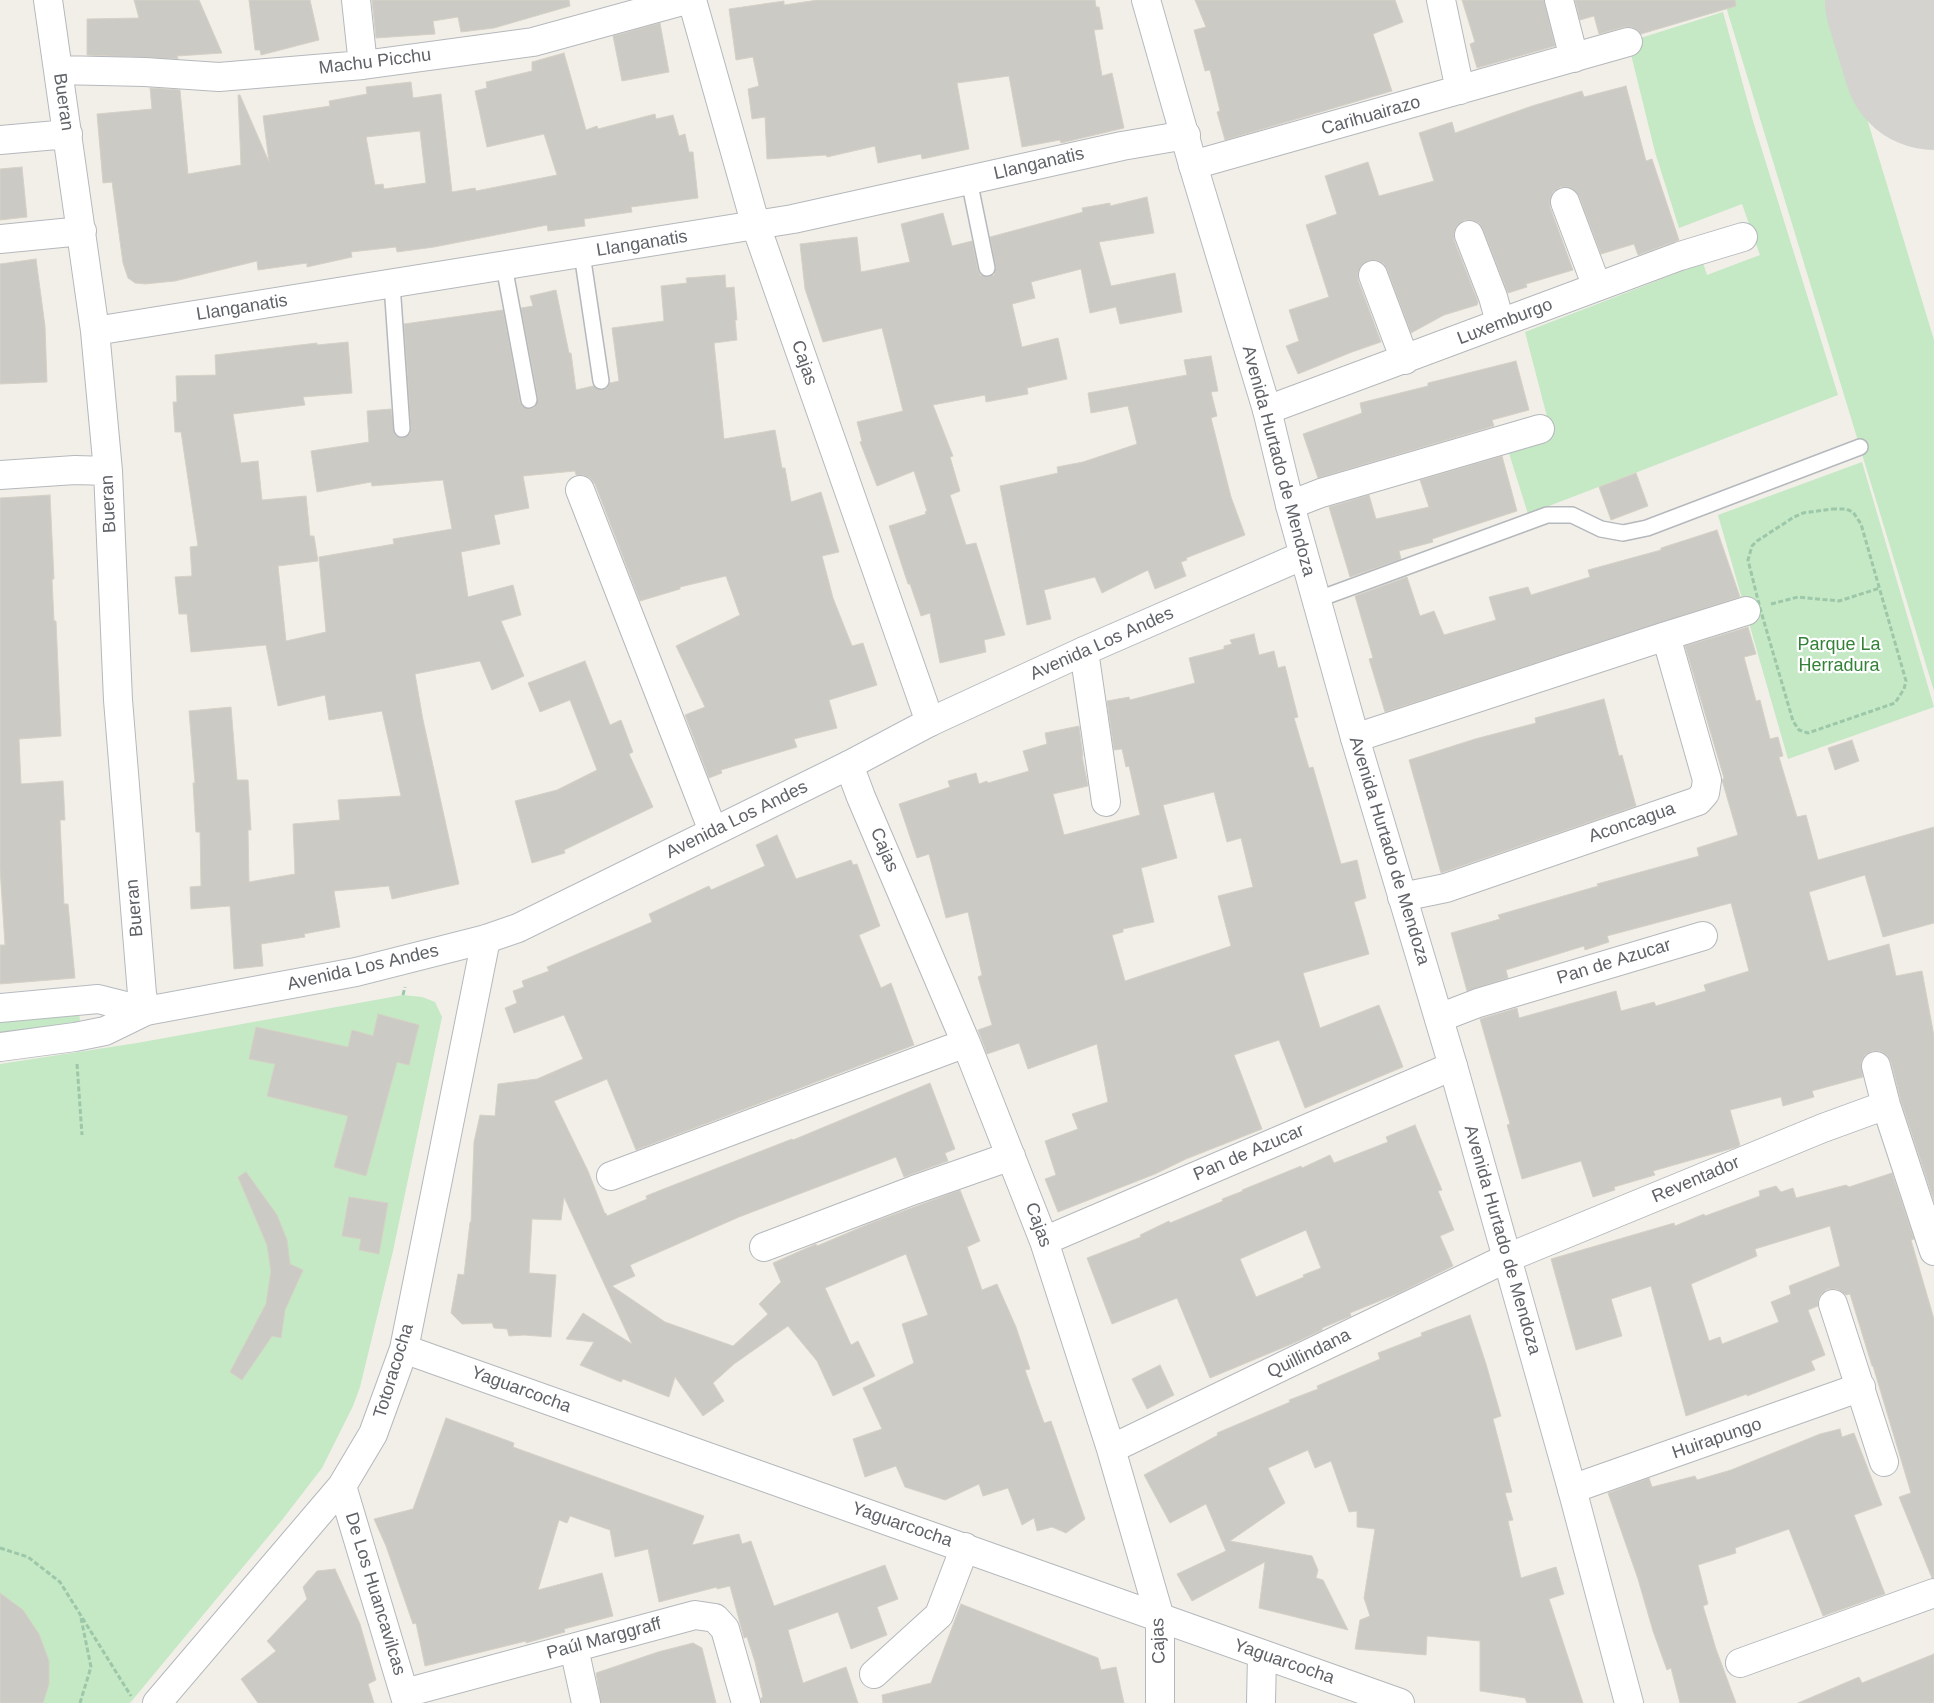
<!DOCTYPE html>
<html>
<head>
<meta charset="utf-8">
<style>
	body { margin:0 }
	canvas { display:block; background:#f1efe8 }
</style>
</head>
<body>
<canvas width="1934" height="1703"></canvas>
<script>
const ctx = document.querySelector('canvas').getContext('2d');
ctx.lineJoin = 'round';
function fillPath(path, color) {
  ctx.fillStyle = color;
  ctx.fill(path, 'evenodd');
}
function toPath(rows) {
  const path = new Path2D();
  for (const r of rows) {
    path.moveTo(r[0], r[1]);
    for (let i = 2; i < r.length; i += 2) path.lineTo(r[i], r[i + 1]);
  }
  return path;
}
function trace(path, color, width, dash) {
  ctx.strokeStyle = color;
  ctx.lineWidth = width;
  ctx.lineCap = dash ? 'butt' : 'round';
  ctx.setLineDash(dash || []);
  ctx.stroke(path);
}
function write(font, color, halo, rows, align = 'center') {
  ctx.font = font + ' Arial,sans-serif';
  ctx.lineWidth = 4.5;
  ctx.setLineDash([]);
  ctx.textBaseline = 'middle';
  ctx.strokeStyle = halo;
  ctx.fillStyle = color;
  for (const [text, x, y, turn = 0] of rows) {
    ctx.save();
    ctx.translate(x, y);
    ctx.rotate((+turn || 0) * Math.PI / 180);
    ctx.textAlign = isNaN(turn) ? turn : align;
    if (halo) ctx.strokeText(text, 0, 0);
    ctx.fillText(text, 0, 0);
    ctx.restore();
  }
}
fillPath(toPath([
	[1724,0,1831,0,1934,340,1934,691],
	[1723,12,1753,121,1838,395,1528,514,1508,450,1551,432,1525,332,1703,263,1707,275,1760,255,1742,204,1679,228,1655,152,1628,42],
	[1862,462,1934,707,1788,759,1718,515],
	[403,995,422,997,435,1002,442,1017,393,1251,360,1387,353,1406,322,1468,282,1520,130,1703,0,1703,0,1064,137,1043],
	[79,1010,80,1022,79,1026,0,1039,0,1014]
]), '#c5e8c5');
trace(toPath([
	[1916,0,1934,59]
]), '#d4d3d0', 182);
const building = toPath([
	[134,0,199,0,222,53,177,56,178,59,87,55,87,19,139,18,134,0],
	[249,0,310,0,319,40,261,55,260,50,255,50,249,0],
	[372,0,569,0,570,6,494,28,461,32,458,17,433,21,435,34,376,38,372,0],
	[818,0,1095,0,1096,7,1099,7,1103,29,1094,30,1102,76,1112,73,1124,128,1061,143,1060,140,1022,147,1009,76,957,83,969,149,922,159,921,154,878,163,875,146,827,157,826,155,767,159,765,117,752,119,748,89,759,86,753,57,736,60,729,9,784,1,784,5,818,0],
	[1195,0,1395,0,1403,22,1373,34,1392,91,1225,140,1217,112,1220,111,1210,70,1205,71,1194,30,1206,27,1195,0],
	[1462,0,1544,0,1555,46,1477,68,1470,44,1475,42,1462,0],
	[1575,0,1735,0,1736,6,1641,34,1638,31,1631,27,1624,27,1599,34,1594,16,1580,20,1575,0],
	[660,23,669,72,622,81,613,36,660,23],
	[564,53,586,130,597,126,598,129,655,114,656,119,673,115,679,136,685,134,689,152,693,152,698,198,631,207,632,212,584,219,585,226,548,231,547,225,434,247,397,252,396,247,351,252,352,257,307,267,307,263,258,270,257,261,175,281,145,284,135,283,128,278,123,263,112,182,103,183,97,114,152,109,150,88,180,90,188,174,241,165,238,95,240,95,269,162,263,116,330,106,329,101,367,94,366,87,411,82,413,98,441,94,452,192,475,188,476,191,557,175,544,134,487,147,475,91,487,88,486,82,532,71,532,62,564,53],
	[420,131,426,183,384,189,383,184,375,185,366,137,420,131],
	[1626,86,1646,161,1652,159,1679,240,1638,255,1634,244,1601,254,1579,196,1574,190,1567,187,1560,187,1553,192,1550,200,1550,207,1573,270,1526,284,1527,287,1508,293,1483,229,1479,223,1472,220,1464,220,1457,226,1454,233,1454,240,1478,302,1477,305,1444,315,1411,333,1387,269,1383,263,1376,260,1367,261,1361,266,1358,273,1358,280,1381,342,1352,352,1298,374,1286,346,1299,341,1289,310,1329,297,1306,225,1337,214,1325,176,1368,162,1379,196,1434,181,1419,133,1452,122,1455,133,1532,106,1582,91,1584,97,1626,86],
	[22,167,27,217,0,220,0,169,22,167],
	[1147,197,1154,233,1099,242,1111,286,1175,273,1182,312,1120,324,1116,307,1090,313,1081,269,1031,282,1035,298,1012,304,1022,347,1058,338,1067,379,1027,388,1028,394,986,402,985,395,933,405,953,456,950,457,960,491,950,495,966,545,976,543,1005,635,984,640,986,652,940,663,930,613,921,616,910,584,908,584,889,526,926,514,925,512,927,511,914,471,877,486,860,442,862,441,857,422,903,411,882,328,823,342,805,289,800,244,857,237,861,272,910,262,901,224,943,213,952,246,972,241,978,270,980,275,988,277,994,275,996,267,990,237,1083,212,1082,208,1110,203,1110,206,1147,197],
	[36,259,45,326,47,382,0,384,0,264,36,259],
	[725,275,726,288,734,287,737,320,735,320,737,340,714,343,724,439,775,430,782,468,785,468,791,502,821,492,839,552,822,556,833,598,852,646,863,643,877,685,829,700,837,728,794,739,797,747,721,770,722,773,709,778,685,715,705,707,676,646,740,615,726,576,680,587,680,589,640,601,595,484,590,478,583,475,576,475,575,471,523,476,529,508,494,515,500,544,461,552,468,597,513,585,521,615,501,621,524,676,492,690,480,661,415,674,423,720,459,884,392,899,389,886,334,891,340,927,304,934,305,937,261,944,263,966,234,969,230,906,191,909,190,887,201,886,200,832,196,832,193,783,195,783,189,711,231,707,237,780,248,780,251,830,248,830,249,882,295,874,293,824,340,820,338,800,401,796,382,711,329,720,325,695,278,706,266,645,191,652,187,614,179,614,175,577,192,576,190,547,198,546,181,432,175,432,173,402,177,402,176,376,216,375,215,355,317,343,317,345,348,342,352,393,303,397,305,405,233,414,241,463,258,461,262,500,306,496,310,536,314,536,318,561,278,566,286,641,326,632,319,557,394,544,393,539,452,529,443,480,372,486,371,482,317,492,311,451,369,442,367,411,391,409,395,435,402,438,410,434,411,428,404,324,503,310,520,402,522,406,530,409,535,407,538,398,521,308,533,306,530,296,556,290,569,353,571,353,576,390,593,386,602,390,607,388,610,383,619,381,612,328,664,321,661,286,687,283,686,278,725,275],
	[1211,356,1218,391,1211,392,1217,416,1211,418,1231,497,1245,535,1186,558,1187,560,1181,562,1186,576,1155,589,1148,570,1102,593,1095,577,1044,590,1051,619,1027,625,1000,486,1058,473,1057,467,1083,462,1137,444,1128,406,1091,413,1088,393,1187,375,1184,360,1211,356],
	[1516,361,1529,410,1492,420,1494,426,1318,478,1303,434,1362,413,1360,403,1428,386,1428,383,1516,361],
	[1502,456,1517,511,1432,539,1433,542,1399,551,1401,559,1350,577,1329,507,1369,495,1376,519,1429,507,1420,480,1502,456],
	[1636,473,1648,506,1611,520,1599,487,1636,473],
	[50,495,54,579,52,579,54,621,56,621,61,736,19,739,21,784,63,781,65,820,60,820,64,904,68,904,75,978,0,984,0,945,5,945,0,868,0,498,50,495],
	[1717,530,1740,597,1385,712,1369,659,1373,658,1355,596,1407,577,1420,616,1434,611,1444,635,1496,620,1489,597,1528,587,1531,595,1590,577,1588,570,1661,550,1661,548,1717,530],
	[1748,627,1756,654,1744,657,1756,701,1760,700,1770,739,1778,737,1783,756,1779,757,1797,817,1806,815,1818,860,1934,827,1934,923,1883,937,1865,875,1809,892,1828,961,1889,944,1896,976,1922,971,1934,1036,1934,1201,1901,1101,1891,1062,1887,1055,1880,1051,1872,1051,1865,1055,1861,1062,1863,1077,1812,1091,1814,1097,1783,1106,1781,1097,1730,1110,1740,1145,1737,1147,1653,1171,1655,1175,1614,1187,1615,1190,1593,1197,1581,1161,1522,1179,1507,1125,1510,1124,1480,1019,1517,1008,1519,1018,1616,991,1621,1011,1654,1002,1656,1006,1706,991,1704,985,1749,971,1731,903,1607,936,1609,942,1585,950,1584,946,1506,970,1508,978,1467,991,1451,933,1500,919,1498,915,1598,886,1597,884,1699,856,1697,848,1738,835,1722,780,1724,778,1685,646,1748,627],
	[1254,634,1259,655,1274,651,1278,668,1285,666,1298,717,1294,718,1309,768,1313,767,1341,864,1357,860,1366,898,1354,902,1369,954,1303,973,1320,1028,1379,1005,1403,1067,1305,1108,1279,1040,1234,1055,1262,1129,1186,1159,1155,1174,1058,1212,1045,1179,1056,1175,1045,1141,1078,1129,1072,1114,1108,1102,1097,1044,1028,1069,1019,1043,987,1054,978,1030,992,1025,978,977,982,975,968,912,946,918,929,854,917,858,899,804,950,787,948,781,976,773,979,784,987,781,988,783,1029,771,1023,751,1047,744,1045,733,1079,726,1083,756,1082,756,1088,786,1053,794,1064,835,1140,815,1129,766,1126,767,1122,749,1114,750,1107,701,1129,697,1130,700,1195,683,1189,658,1224,649,1224,646,1232,644,1230,640,1254,634],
	[1214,792,1227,842,1241,838,1253,887,1218,896,1231,946,1125,981,1112,935,1123,932,1123,929,1154,922,1141,868,1177,858,1163,805,1214,792],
	[585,661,610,725,621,720,633,752,629,754,653,807,564,850,565,853,532,863,515,801,557,790,597,770,570,700,540,712,528,683,585,661],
	[1604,699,1619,756,1622,755,1636,806,1441,873,1409,760,1475,739,1536,723,1535,718,1604,699],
	[1852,740,1859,761,1835,770,1828,748,1852,740],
	[777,835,796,879,851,860,853,865,857,864,880,926,859,935,881,988,891,983,914,1045,636,1150,607,1079,554,1101,588,1171,605,1214,606,1213,607,1216,647,1199,646,1196,666,1188,792,1139,793,1140,930,1083,955,1149,945,1153,948,1161,904,1177,896,1157,739,1217,630,1265,635,1276,612,1286,665,1322,733,1346,768,1314,759,1304,781,1282,773,1263,816,1244,817,1246,871,1223,960,1190,980,1241,967,1247,982,1290,997,1284,1016,1327,1030,1369,1025,1370,1044,1423,1051,1421,1085,1519,1066,1533,1052,1527,1037,1531,1034,1518,1022,1525,1008,1488,983,1496,979,1484,945,1500,905,1487,896,1466,865,1477,853,1439,882,1429,863,1388,914,1363,902,1324,928,1315,906,1254,825,1288,851,1345,858,1341,875,1376,833,1396,817,1361,788,1326,734,1364,713,1383,724,1401,703,1416,675,1377,669,1397,623,1379,621,1382,580,1365,594,1342,566,1339,583,1313,632,1344,564,1197,561,1220,532,1219,529,1273,556,1275,551,1337,524,1335,509,1336,507,1329,494,1328,492,1323,462,1324,451,1313,458,1274,464,1275,470,1222,471,1222,474,1142,480,1115,495,1116,498,1084,537,1079,583,1059,564,1015,514,1033,505,1008,517,1003,513,991,524,987,522,981,549,971,547,967,652,922,649,914,709,886,711,890,765,866,756,845,777,835],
	[378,1014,419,1025,409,1065,397,1062,366,1176,334,1167,348,1116,267,1096,275,1064,249,1059,256,1027,348,1047,352,1030,373,1036,378,1014],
	[1415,1125,1442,1190,1438,1191,1454,1230,1440,1236,1453,1266,1399,1293,1350,1313,1351,1316,1322,1328,1322,1330,1294,1343,1210,1378,1177,1298,1112,1324,1087,1258,1141,1237,1140,1235,1169,1221,1170,1223,1223,1201,1222,1199,1243,1191,1242,1190,1301,1166,1302,1168,1330,1155,1334,1163,1388,1142,1386,1137,1415,1125],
	[1306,1230,1321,1268,1303,1275,1304,1277,1256,1297,1240,1259,1306,1230],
	[246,1172,277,1215,287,1240,290,1264,303,1270,285,1310,281,1338,272,1336,242,1380,230,1372,266,1304,271,1271,267,1245,238,1177,246,1172],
	[1892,1173,1914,1239,1911,1240,1934,1319,1934,1578,1932,1578,1899,1497,1911,1493,1873,1366,1872,1366,1850,1294,1846,1295,1837,1289,1828,1289,1821,1294,1818,1300,1818,1306,1808,1310,1825,1355,1811,1361,1815,1370,1747,1396,1747,1394,1686,1416,1651,1286,1611,1299,1622,1336,1576,1350,1551,1259,1674,1223,1675,1226,1704,1214,1705,1216,1760,1196,1759,1191,1776,1186,1781,1192,1793,1188,1796,1198,1846,1185,1849,1187,1892,1173],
	[1830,1226,1840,1266,1789,1286,1791,1294,1771,1302,1779,1322,1722,1344,1720,1337,1709,1341,1691,1284,1757,1256,1755,1249,1830,1226],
	[349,1197,388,1203,379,1254,359,1250,361,1239,342,1236,349,1197],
	[1470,1315,1486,1364,1501,1416,1493,1419,1512,1492,1505,1493,1513,1520,1508,1521,1521,1578,1556,1567,1564,1594,1549,1599,1583,1703,1527,1703,1525,1698,1480,1691,1480,1641,1427,1636,1426,1655,1355,1649,1360,1620,1370,1616,1364,1598,1375,1529,1357,1527,1357,1511,1349,1512,1331,1461,1315,1468,1308,1450,1268,1468,1285,1503,1230,1541,1312,1556,1318,1570,1316,1578,1323,1580,1348,1630,1259,1608,1265,1562,1192,1601,1177,1574,1226,1551,1206,1504,1170,1523,1144,1475,1218,1435,1217,1433,1290,1402,1289,1400,1318,1389,1317,1386,1380,1359,1378,1353,1422,1336,1421,1333,1470,1315],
	[1160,1365,1174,1395,1147,1409,1132,1379,1160,1365],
	[446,1418,514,1443,513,1447,704,1516,692,1545,739,1534,742,1544,751,1541,774,1606,885,1565,898,1599,877,1607,887,1635,851,1649,838,1612,788,1630,803,1683,846,1667,858,1703,761,1703,761,1698,763,1697,755,1662,747,1637,744,1638,730,1586,717,1589,717,1587,659,1602,648,1549,615,1557,610,1530,570,1516,567,1523,559,1520,538,1590,602,1573,613,1616,564,1629,565,1632,526,1643,526,1641,425,1666,416,1623,413,1624,386,1546,374,1519,413,1509,446,1418],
	[1840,1429,1842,1437,1854,1433,1882,1505,1854,1515,1885,1594,1823,1616,1789,1529,1735,1548,1736,1553,1698,1565,1708,1604,1703,1606,1716,1649,1736,1703,1680,1703,1671,1668,1667,1670,1653,1631,1638,1579,1608,1493,1649,1478,1652,1487,1695,1476,1697,1480,1731,1470,1820,1434,1840,1429],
	[335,1569,360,1624,376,1680,368,1684,374,1703,258,1703,241,1679,276,1651,267,1641,307,1599,303,1587,317,1571,335,1569],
	[0,1593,23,1610,39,1634,49,1661,49,1684,43,1703,0,1703,0,1593],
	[961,1604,1098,1658,1101,1670,1116,1667,1124,1703,883,1703,882,1695,931,1683,961,1604],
	[693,1643,702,1648,716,1703,601,1703,596,1673,658,1652,693,1643],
	[1934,1654,1934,1703,1798,1703,1859,1677,1862,1683,1934,1654]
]);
fillPath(building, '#cccac5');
trace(building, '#d6d1c6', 1);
const lane = toPath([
	[969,180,987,268],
	[582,254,601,381],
	[504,266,529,400],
	[392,284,402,429],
	[1316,600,1547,515,1572,515,1601,529,1623,533,1647,528,1860,447]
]);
const street = toPath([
	[48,0,95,331,108,471,118,700,142,994,146,1011],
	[356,0,363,65],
	[692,0,756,226,930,722],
	[1441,0,1460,90],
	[1559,0,1574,58],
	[58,70,145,72,219,77,363,65,533,42,686,0],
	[0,140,68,134],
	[1193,165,1628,42],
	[1565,202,1597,287],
	[1469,235,1493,297,1500,322],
	[0,239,82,231],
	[1373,275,1405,360],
	[95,331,793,219,1122,146,1186,135],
	[1267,410,1680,256,1743,237],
	[0,475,75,470,108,471],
	[580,490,713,831],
	[1290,505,1321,493,1540,429],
	[1666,636,1746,611],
	[1084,651,1106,802],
	[1355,738,1666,636,1707,780,1705,793,1698,801,1446,888,1402,897],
	[849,765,861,797,966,1043,1044,1241,1111,1449,1160,1618,1160,1703],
	[1439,1018,1478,1003,1703,936],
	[1876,1066,1886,1105,1934,1251],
	[611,1176,966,1043],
	[1044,1241,1453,1066],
	[764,1247,914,1190,1011,1156],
	[1833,1304,1884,1462],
	[404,1349,1400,1703],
	[1111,1449,1507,1258,1823,1128,1886,1105],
	[342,1486,407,1703],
	[1572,1489,1861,1387],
	[574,1648,586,1703],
	[1740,1663,1934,1593],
	[874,1674,939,1615,965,1547],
	[405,1693,695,1615,715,1618,725,1629,746,1703],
	[157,1703,342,1486,373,1434,404,1349,486,939],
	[1261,1703,1262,1655]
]);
const secondary = toPath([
	[1146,0,1193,165,1267,410,1290,505,1355,738,1453,1066,1572,1489,1629,1703],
	[0,1008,98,999,146,1011],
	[0,1047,75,1037,105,1031,146,1011,356,972,486,939,518,928,849,765,930,722,1084,651,1304,555]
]);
trace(lane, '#b5b8bc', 18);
trace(street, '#b5b8bc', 30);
trace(secondary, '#b6babf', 30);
trace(toPath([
	[1832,509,1846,509,1853,512,1861,524,1906,681,1904,689,1895,703,1808,733,1799,730,1793,721,1760,608,1748,560,1752,546,1757,541,1794,517,1803,513,1832,509],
	[1771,604,1798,597,1839,601,1880,588],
	[403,995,405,987],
	[77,1064,82,1135],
	[0,1548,28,1557,60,1582,131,1696],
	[80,1703,91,1667,81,1618]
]), '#9cc7a9', 3, [5, 2.5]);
trace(lane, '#fff', 15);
trace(street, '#fff', 28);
trace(secondary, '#fff', 28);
write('18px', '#5f6368', '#fff', [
	["Machu Picchu",375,62,-7],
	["Bueran",63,102,82],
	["Carihuairazo",1371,116,-16],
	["Llanganatis",1039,164,-13],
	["Llanganatis",642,244,-9],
	["Llanganatis",242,308,-9],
	["Luxemburgo",1505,322,-21],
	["Cajas",804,363,71],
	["Avenida Hurtado de Mendoza",1278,461,75],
	["Bueran",109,504,-93],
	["Avenida Los Andes",1102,644,-24],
	["Avenida Los Andes",737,820,-26],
	["Aconcagua",1632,823,-19],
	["Cajas",884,850,67],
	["Avenida Hurtado de Mendoza",1389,851,73],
	["Bueran",135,908,-95],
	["Pan de Azucar",1614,962,-17],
	["Avenida Los Andes",363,968,-13],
	["Pan de Azucar",1249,1153,-23],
	["Reventador",1696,1180,-23],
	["Cajas",1038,1225,70],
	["Avenida Hurtado de Mendoza",1502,1240,74],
	["Quillindana",1309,1354,-26],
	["Totoracocha",394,1371,-73],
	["Yaguarcocha",521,1390,20],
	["Huirapungo",1717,1439,-19],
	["Yaguarcocha",902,1525,19],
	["De Los Huancavilcas",375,1594,73],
	["Paúl Marggraff",604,1639,-15],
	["Cajas",1159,1641,-92],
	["Yaguarcocha",1284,1662,19]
]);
write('18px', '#348238', '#fff', [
	["Parque La",1839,645],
	["Herradura",1839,666]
]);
</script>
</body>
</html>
